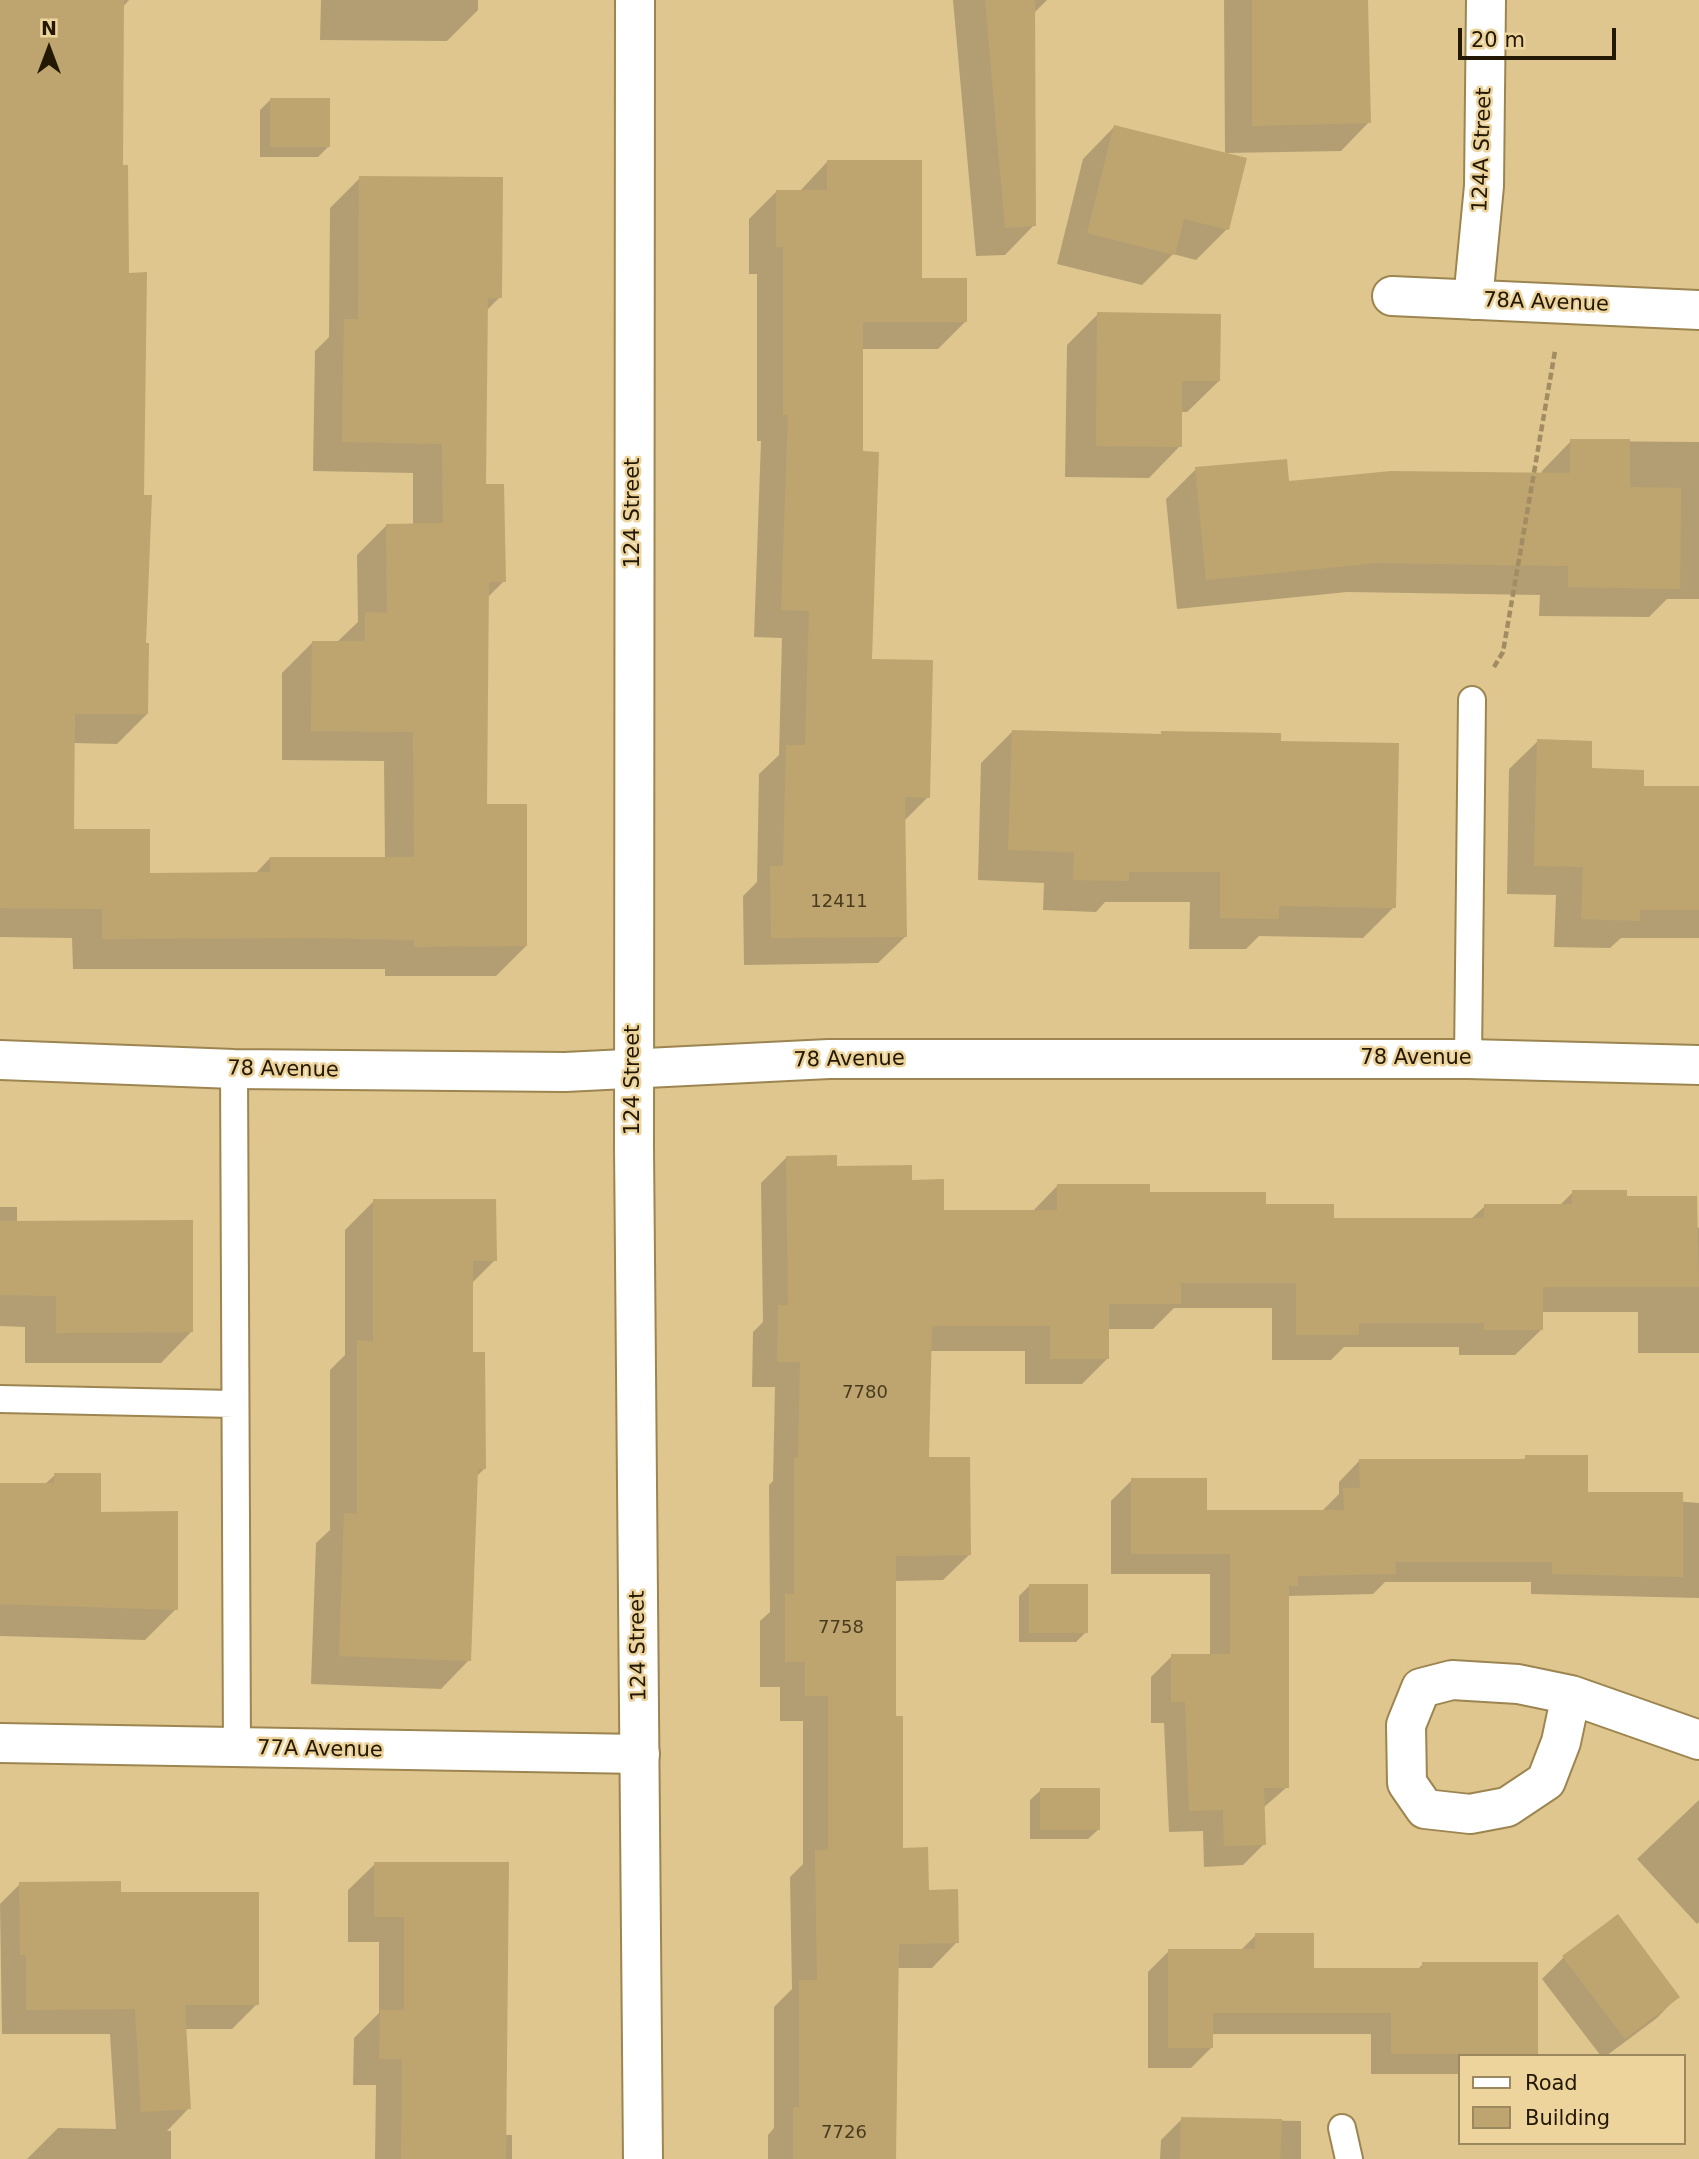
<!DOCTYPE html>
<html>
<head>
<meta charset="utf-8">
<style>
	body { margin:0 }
	#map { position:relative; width:1699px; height:2159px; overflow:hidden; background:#dfc68f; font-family:"DejaVu Sans",sans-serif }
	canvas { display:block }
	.legend { position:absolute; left:1458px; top:2054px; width:228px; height:91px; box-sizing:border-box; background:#edd39c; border:2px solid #9c885f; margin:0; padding:9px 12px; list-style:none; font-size:21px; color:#221803 }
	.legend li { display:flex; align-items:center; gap:14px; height:35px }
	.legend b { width:35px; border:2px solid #9c885f }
	.north { position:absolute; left:14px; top:14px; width:70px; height:70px; -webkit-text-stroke:5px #edd39c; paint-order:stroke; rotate:0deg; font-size:19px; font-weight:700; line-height:28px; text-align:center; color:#221803 }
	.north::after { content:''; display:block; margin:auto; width:24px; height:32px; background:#221803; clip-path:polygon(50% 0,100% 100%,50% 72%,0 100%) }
	.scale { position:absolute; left:1458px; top:28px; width:158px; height:32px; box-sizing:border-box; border:4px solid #221803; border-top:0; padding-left:9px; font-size:21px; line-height:24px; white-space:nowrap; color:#221803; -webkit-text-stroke:5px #edd39c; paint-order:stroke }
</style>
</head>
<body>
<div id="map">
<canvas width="1699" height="2159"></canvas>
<ul class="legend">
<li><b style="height:9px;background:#fff"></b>Road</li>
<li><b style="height:19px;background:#bea570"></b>Building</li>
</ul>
<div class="north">N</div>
<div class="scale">20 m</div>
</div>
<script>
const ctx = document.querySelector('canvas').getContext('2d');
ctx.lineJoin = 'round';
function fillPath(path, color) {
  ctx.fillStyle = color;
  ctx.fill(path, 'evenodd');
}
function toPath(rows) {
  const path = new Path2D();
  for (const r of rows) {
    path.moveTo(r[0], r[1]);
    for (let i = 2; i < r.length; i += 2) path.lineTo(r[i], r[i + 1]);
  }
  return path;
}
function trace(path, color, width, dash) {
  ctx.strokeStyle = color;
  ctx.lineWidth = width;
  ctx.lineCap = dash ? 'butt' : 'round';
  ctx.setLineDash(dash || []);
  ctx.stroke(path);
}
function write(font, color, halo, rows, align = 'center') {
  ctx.font = font + ' "DejaVu Sans",sans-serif';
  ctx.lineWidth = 5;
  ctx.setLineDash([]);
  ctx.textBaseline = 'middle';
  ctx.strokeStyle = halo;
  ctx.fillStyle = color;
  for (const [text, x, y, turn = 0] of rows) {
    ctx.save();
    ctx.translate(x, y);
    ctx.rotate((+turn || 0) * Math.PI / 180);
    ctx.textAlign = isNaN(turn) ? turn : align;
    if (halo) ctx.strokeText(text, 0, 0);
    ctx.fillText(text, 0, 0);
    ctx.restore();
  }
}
fillPath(toPath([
	[0,0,129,0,122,8,121,167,143,497,147,714,117,744,73,743,72,831,148,875,255,874,270,858,385,858,384,761,282,760,282,673,312,643,336,643,358,622,357,555,387,525,413,525,413,473,313,471,315,351,329,337,330,208,360,178,500,297,486,311,484,486,504,581,487,598,485,806,526,946,496,976,385,976,385,969,73,969,72,938,0,937],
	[321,0,478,0,478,10,447,41,320,40],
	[953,0,1047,0,1033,14,1034,225,1005,255,976,256],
	[1224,0,1366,0,1369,122,1341,151,1225,153,1227,229,1196,260,1173,254,1142,285,1057,264,1083,159,1114,127,1225,154],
	[270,100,328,147,318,157,260,157,260,110],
	[827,162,920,279,965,322,938,349,862,349,862,453,870,660,928,797,904,821,906,936,878,963,744,965,743,896,757,882,759,774,779,755,782,638,754,637,761,441,757,441,757,274,749,274,749,219,777,191,800,191],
	[1098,314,1219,381,1187,412,1180,412,1180,446,1149,478,1065,477,1067,345],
	[1571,441,1699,442,1699,599,1667,599,1649,617,1539,616,1540,595,1347,592,1177,609,1166,499,1196,469,1287,483,1541,475,1542,471],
	[1012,732,1158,736,1162,733,1279,743,1394,907,1363,938,1259,936,1246,949,1189,949,1190,902,1105,902,1096,912,1043,910,1044,883,978,880,981,763],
	[1538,741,1590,770,1642,787,1699,787,1699,938,1621,938,1610,948,1554,947,1556,895,1507,894,1509,769],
	[787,1157,910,1182,942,1212,1032,1212,1058,1185,1264,1206,1332,1220,1470,1220,1485,1206,1559,1206,1573,1192,1626,1198,1699,1228,1699,1353,1638,1353,1638,1312,1541,1312,1541,1330,1515,1355,1459,1355,1459,1347,1344,1347,1331,1360,1272,1360,1272,1308,1174,1308,1153,1329,1107,1329,1107,1359,1082,1384,1025,1384,1025,1351,930,1351,927,1459,969,1555,943,1580,895,1581,895,1718,901,1850,957,1942,932,1968,897,1968,895,2159,768,2159,768,2135,774,2128,774,2007,792,1989,790,1877,803,1864,803,1721,780,1721,780,1687,760,1687,760,1621,770,1612,769,1485,773,1481,775,1387,752,1387,753,1332,763,1322,761,1183],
	[374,1201,495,1260,471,1284,471,1354,484,1469,476,1477,469,1660,441,1689,311,1684,316,1543,330,1530,330,1370,345,1355,345,1230],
	[0,1207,17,1207,17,1223,192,1331,161,1363,25,1363,25,1327,0,1326],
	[1526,1457,1586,1494,1699,1503,1699,1598,1531,1594,1531,1582,1385,1582,1373,1594,1287,1596,1287,1787,1263,1808,1264,1844,1243,1865,1204,1867,1203,1831,1169,1832,1164,1723,1151,1723,1151,1677,1172,1656,1210,1656,1210,1574,1111,1574,1111,1501,1132,1480,1205,1511,1322,1511,1339,1494,1339,1482,1360,1460,1523,1460],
	[55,1475,99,1514,176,1609,145,1640,0,1636,0,1485,44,1485],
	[1030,1585,1086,1632,1076,1642,1019,1642,1019,1596],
	[1041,1790,1099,1829,1088,1839,1030,1839,1030,1800],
	[1699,1800,1699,1922,1697,1924,1637,1859],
	[375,1864,507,1864,504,2135,512,2135,512,2159,375,2159,376,2085,353,2085,354,2038,379,2013,379,1942,348,1942,348,1890],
	[20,1884,119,1894,257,2004,232,2029,185,2029,189,2108,167,2131,171,2131,171,2159,27,2159,58,2128,116,2129,110,2034,2,2034,0,1904],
	[1617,1916,1678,1996,1657,2018,1606,2056,1601,2056,1542,1979,1563,1958],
	[1256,1935,1312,1969,1418,1969,1423,1964,1536,2053,1534,2056,1459,2056,1459,2074,1371,2074,1371,2034,1212,2034,1212,2047,1191,2068,1148,2068,1148,1972,1169,1951,1240,1951],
	[1182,2119,1301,2121,1301,2159,1160,2159,1161,2140]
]), '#0003');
fillPath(toPath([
	[0,0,124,0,123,165,128,165,129,273,147,272,144,495,152,495,146,643,149,643,148,714,75,714,74,829,150,829,150,873,270,872,270,857,414,857,413,732,311,731,312,641,365,641,365,612,387,613,386,524,443,523,442,444,342,442,344,319,358,319,359,176,503,177,502,298,488,298,486,484,504,484,506,582,489,582,487,804,527,804,527,946,414,947,414,940,316,938,102,939,102,909,0,908],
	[985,0,1035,0,1036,226,1005,228],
	[1252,0,1368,0,1371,123,1252,126],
	[270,98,330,98,330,147,270,147],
	[1114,125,1247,158,1229,230,1184,219,1175,255,1087,233],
	[827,160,922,160,922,278,967,278,967,322,863,322,863,451,879,452,872,659,933,660,930,798,905,797,907,937,771,938,770,866,783,866,786,745,805,745,809,611,781,610,788,415,783,415,783,247,776,247,776,190,827,190],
	[1097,312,1221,314,1220,381,1182,381,1182,447,1096,446],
	[1570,439,1630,439,1630,487,1681,488,1680,589,1568,587,1568,566,1377,563,1206,580,1195,467,1287,459,1289,481,1391,471,1570,473],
	[1012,730,1161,734,1161,731,1281,733,1281,741,1399,743,1396,908,1279,906,1279,919,1220,918,1220,872,1129,872,1129,881,1073,880,1074,852,1008,850],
	[1537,739,1592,741,1592,768,1644,770,1644,786,1699,786,1699,910,1640,910,1640,921,1581,919,1583,867,1534,866],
	[837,1155,837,1166,912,1165,912,1180,944,1179,944,1210,1057,1210,1057,1184,1150,1184,1150,1192,1266,1192,1266,1204,1334,1204,1334,1218,1484,1218,1484,1204,1572,1204,1572,1190,1627,1190,1627,1196,1697,1196,1699,1287,1543,1287,1543,1330,1484,1330,1484,1323,1359,1323,1359,1335,1296,1335,1296,1283,1181,1283,1181,1304,1109,1304,1109,1359,1050,1359,1050,1326,932,1326,929,1457,970,1457,971,1555,896,1556,896,1716,903,1716,903,1848,928,1847,929,1890,958,1889,959,1943,899,1944,896,2159,793,2159,793,2107,799,2107,799,1980,817,1980,815,1850,828,1850,828,1696,805,1696,805,1662,785,1662,785,1594,794,1594,794,1458,798,1458,800,1362,777,1362,778,1305,788,1305,786,1156],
	[373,1199,496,1199,497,1261,473,1261,473,1352,485,1352,486,1469,478,1469,471,1661,339,1656,344,1513,357,1514,357,1340,373,1342],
	[193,1220,193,1332,56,1333,56,1296,0,1295,0,1221],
	[1525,1455,1588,1455,1588,1492,1683,1492,1683,1577,1552,1574,1552,1562,1395,1562,1396,1574,1298,1576,1298,1586,1289,1586,1289,1788,1264,1788,1266,1845,1224,1846,1223,1810,1189,1811,1185,1702,1171,1702,1171,1654,1230,1654,1230,1554,1131,1554,1131,1478,1207,1478,1207,1510,1344,1510,1343,1488,1360,1488,1359,1459,1525,1459],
	[54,1473,101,1473,101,1512,178,1511,178,1610,0,1604,0,1483,54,1483],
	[1029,1584,1088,1584,1088,1633,1029,1633],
	[1040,1788,1100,1788,1100,1830,1040,1830],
	[374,1862,509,1862,506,2159,401,2159,402,2059,379,2059,380,2010,404,2010,404,1917,374,1917],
	[121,1881,121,1892,259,1892,259,2005,185,2005,191,2109,141,2112,135,2009,26,2010,26,1955,20,1955,19,1882],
	[1618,1914,1680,1997,1625,2039,1562,1956],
	[1255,1933,1314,1933,1314,1968,1422,1968,1422,1962,1538,1962,1538,2054,1391,2054,1391,2013,1213,2013,1213,2048,1168,2048,1168,1949,1255,1949],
	[1181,2117,1282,2119,1280,2159,1180,2159]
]), '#bea570');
const lane = toPath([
	[1468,1059,1472,700],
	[234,1069,237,1749],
	[0,1399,234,1404],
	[1342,2128,1349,2159]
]);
const street = toPath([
	[1392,296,1699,310],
	[1473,300,1484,186,1486,0],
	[0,1060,234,1069,565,1072,829,1059,1468,1059,1699,1065],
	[1571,1695,1561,1742,1546,1781,1507,1807,1470,1814,1425,1809,1407,1783,1406,1725,1421,1688,1452,1680,1518,1684,1571,1695,1699,1740],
	[0,1743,640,1754]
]);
const secondary = toPath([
	[635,0,634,1146,643,2159]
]);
trace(lane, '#9c8550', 30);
trace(street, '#9c8550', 42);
trace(secondary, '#9c8550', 42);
trace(toPath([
	[1494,667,1503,652,1555,351]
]), '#a18d61', 4.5, [7, 3.5]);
trace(lane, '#fff', 26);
trace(street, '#fff', 38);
trace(secondary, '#fff', 38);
write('18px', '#493b1e', null, [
	["12411",839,902],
	["7780",865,1393],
	["7758",841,1628],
	["7726",844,2133]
]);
write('21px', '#221803', '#edd39c', [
	["124A Street",1483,150,-88],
	["78A Avenue",1546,303,2],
	["124 Street",634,513,-90],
	["78 Avenue",1416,1059],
	["78 Avenue",849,1060,-1],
	["78 Avenue",283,1070,1],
	["124 Street",634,1080,-90],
	["124 Street",639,1646,-91],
	["77A Avenue",320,1750,1]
]);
</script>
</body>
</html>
